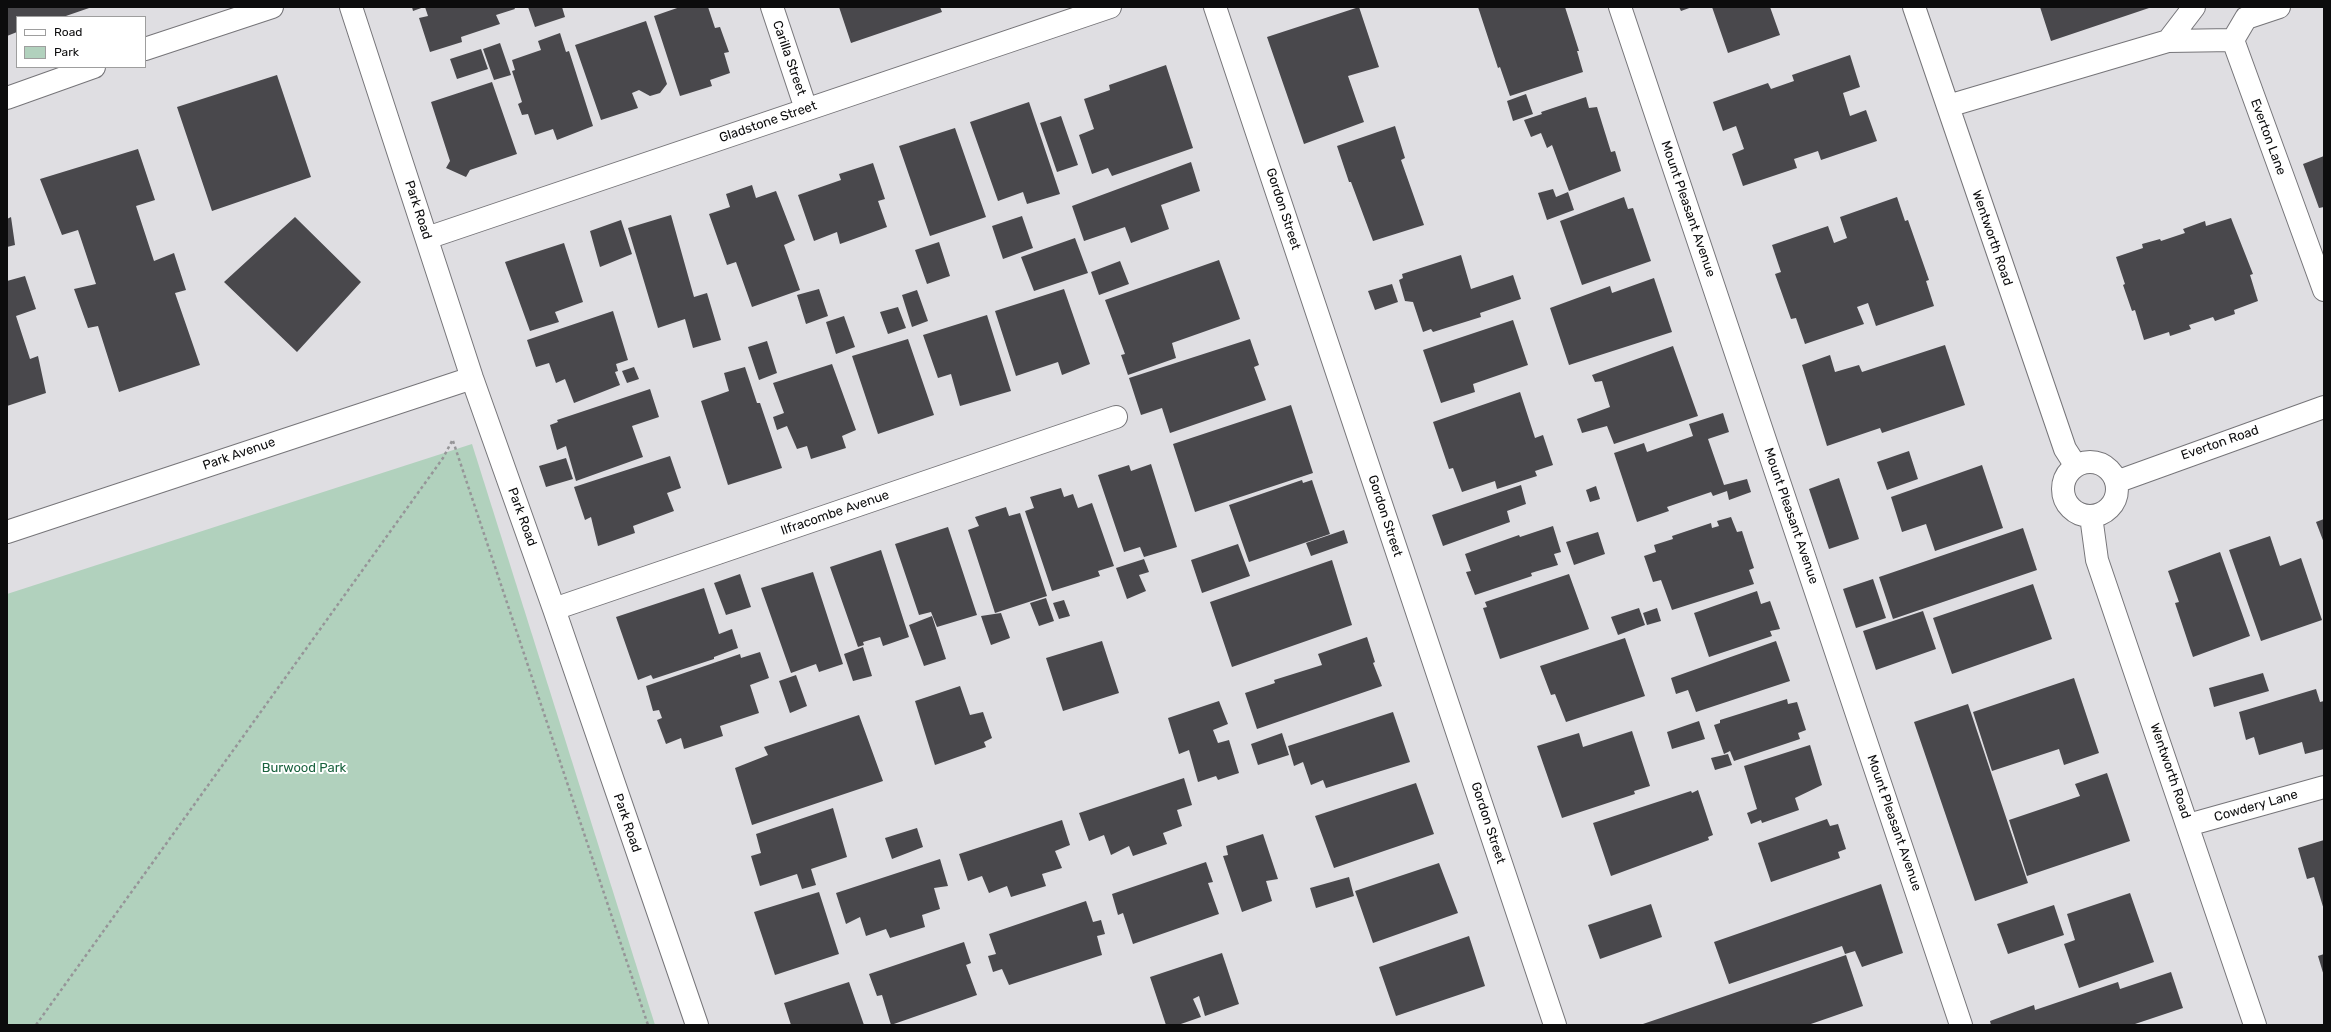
<!DOCTYPE html>
<html>
<head>
<meta charset="utf-8">
<style>
	body { margin:0 }
	#map { position:relative; width:2331px; height:1032px; overflow:hidden; background:#dfdee2; font-family:Rubik,sans-serif }
	canvas { display:block }
	.frame { position:absolute; inset:0; border:8px solid #0c0c0d; pointer-events:none }
	.legend { position:absolute; left:16px; top:16px; width:130px; height:52px; box-sizing:border-box; background:#fff; border:1px solid #9e9e9e; margin:0; padding:5px 7px; list-style:none; font-size:12px; color:#0c0c0d }
	.legend li { display:flex; align-items:center; gap:8px; height:20px }
	.legend b { width:20px; border:1px solid #9e9e9e }
</style>
</head>
<body>
<div id="map">
<canvas width="2331" height="1032"></canvas>
<div class="frame"></div>
<ul class="legend">
<li><b style="height:5px;background:#fff"></b>Road</li>
<li><b style="height:11px;background:#b1d1bd"></b>Park</li>
</ul>
</div>
<script>
const ctx = document.querySelector('canvas').getContext('2d');
ctx.lineJoin = 'round';
function fillPath(path, color) {
  ctx.fillStyle = color;
  ctx.fill(path, 'evenodd');
}
function toPath(rows) {
  const path = new Path2D();
  for (const r of rows) {
    if (r.length === 3) {
      path.moveTo(r[0] + r[2], r[1]);
      path.arc(r[0], r[1], r[2], 0, 2 * Math.PI);
      continue;
    }
    path.moveTo(r[0], r[1]);
    for (let i = 2; i < r.length; i += 2) path.lineTo(r[i], r[i + 1]);
  }
  return path;
}
function trace(path, color, width, dash) {
  ctx.strokeStyle = color;
  ctx.lineWidth = width;
  ctx.lineCap = dash ? 'butt' : 'round';
  ctx.setLineDash(dash || []);
  ctx.stroke(path);
}
function write(font, color, halo, rows, align = 'center') {
  ctx.font = font + ' Rubik,sans-serif';
  ctx.lineWidth = 4;
  ctx.setLineDash([]);
  ctx.textBaseline = 'middle';
  ctx.strokeStyle = halo;
  ctx.fillStyle = color;
  for (const [text, x, y, turn = 0] of rows) {
    ctx.save();
    ctx.translate(x, y);
    ctx.rotate((+turn || 0) * Math.PI / 180);
    ctx.textAlign = isNaN(turn) ? turn : align;
    if (halo) ctx.strokeText(text, 0, 0);
    ctx.fillText(text, 0, 0);
    ctx.restore();
  }
}
fillPath(toPath([
	[472,444,655,1025,7,1025,7,594]
]), '#b1d1bd');
fillPath(toPath([
	[7,7,92,7,63,17,17,17,17,32,7,36],
	[412,7,424,7,413,11],
	[425,7,514,7,515,9,496,15,500,24,461,37,462,42,430,52,419,18,428,16],
	[528,7,562,7,565,17,535,27],
	[680,7,708,7,715,28,720,27,729,52,724,53,730,73,710,80,712,86,680,96,654,16],
	[839,7,940,7,942,12,851,43],
	[1359,7,1379,67,1348,76,1364,122,1304,144,1267,37],
	[1478,7,1565,7,1579,51,1577,51,1583,72,1510,96,1500,67,1498,68],
	[1679,7,1692,7,1681,11],
	[1712,7,1770,7,1780,35,1728,53],
	[2040,7,2152,7,2051,41],
	[646,21,667,84,660,93,650,96,639,90,632,93,638,108,601,120,575,45],
	[560,33,566,52,569,51,593,126,557,140,553,129,535,135,528,114,522,115,518,104,522,102,512,71,515,70,512,60,541,50,538,41],
	[500,43,511,75,494,80,483,49],
	[481,49,488,69,457,79,450,59],
	[1850,55,1860,87,1843,93,1850,116,1866,110,1877,141,1821,160,1818,151,1794,159,1797,168,1743,186,1732,154,1744,149,1736,126,1723,131,1713,102,1768,83,1771,89,1794,81,1792,75],
	[1166,65,1193,148,1112,176,1108,168,1092,174,1079,135,1094,129,1084,99,1110,90,1109,85],
	[277,75,311,177,212,211,177,107],
	[492,82,517,154,470,170,466,177,446,168,450,161,431,102],
	[1526,94,1533,114,1513,121,1507,101],
	[1586,97,1589,108,1597,107,1611,152,1615,151,1621,171,1569,191,1552,145,1547,148,1541,133,1531,137,1524,120,1542,114,1541,112],
	[1029,102,1060,194,1027,204,1023,192,998,201,970,122],
	[1061,116,1078,165,1057,172,1040,123],
	[1395,126,1405,158,1401,160,1424,225,1373,241,1351,182,1349,182,1337,146],
	[955,128,986,217,930,236,899,146],
	[138,149,155,200,136,206,154,261,174,253,186,290,175,293,200,365,119,392,98,326,88,328,74,289,96,284,78,230,62,235,40,179],
	[2324,156,2324,207,2319,208,2303,164],
	[1191,162,1200,191,1161,205,1169,229,1131,243,1125,227,1084,241,1072,206],
	[873,163,885,199,878,201,887,227,840,244,837,232,814,241,798,195,841,180,839,174],
	[752,185,756,198,776,191,795,240,784,245,800,290,752,307,736,262,727,265,709,214,730,207,726,194],
	[1553,189,1556,197,1568,192,1574,210,1547,220,1538,193],
	[1624,197,1628,209,1633,208,1651,261,1582,285,1560,221],
	[1897,197,1905,221,1908,220,1929,280,1926,281,1934,306,1876,326,1868,303,1857,307,1864,324,1805,344,1796,318,1791,319,1775,274,1781,272,1772,245,1828,226,1834,243,1847,238,1840,217],
	[671,215,694,297,707,293,721,340,693,348,685,319,658,328,628,228],
	[1022,216,1033,248,1003,259,992,226],
	[11,217,15,245,7,247,7,219],
	[295,217,361,282,297,352,224,282],
	[2231,218,2253,274,2250,275,2258,301,2234,310,2235,314,2215,321,2213,317,2189,325,2191,329,2170,336,2169,332,2144,340,2135,310,2132,311,2123,285,2125,284,2116,257,2143,248,2142,244,2160,239,2161,241,2185,233,2183,229,2205,221,2206,226],
	[621,220,632,254,600,267,590,231],
	[1075,238,1088,273,1034,291,1021,257],
	[939,242,950,276,927,284,915,250],
	[564,243,583,302,555,312,559,322,530,331,505,262],
	[1461,255,1471,289,1513,275,1521,299,1480,313,1481,317,1433,332,1431,329,1423,332,1413,302,1405,301,1399,280,1403,278,1402,274],
	[1219,260,1240,319,1172,343,1176,358,1128,375,1121,355,1125,354,1105,300],
	[1120,261,1129,284,1099,295,1091,272],
	[25,276,36,309,16,316,30,359,38,356,46,393,7,406,7,281],
	[1654,278,1672,332,1569,365,1550,308,1610,286,1612,293],
	[1392,284,1398,302,1375,310,1368,291],
	[819,289,828,316,806,324,797,295],
	[1064,289,1090,364,1062,375,1058,362,1016,376,995,311],
	[917,290,928,321,912,327,902,295],
	[898,307,906,328,888,334,880,312],
	[613,311,628,360,616,364,618,371,615,372,620,385,574,403,565,379,556,383,549,363,536,367,527,340],
	[987,315,1011,391,960,406,951,374,938,378,923,335],
	[844,316,855,347,836,354,826,322],
	[1513,320,1528,365,1473,384,1475,392,1441,403,1423,350],
	[908,339,934,415,878,434,852,356],
	[1250,339,1259,365,1254,367,1266,400,1170,433,1162,408,1141,415,1129,378],
	[767,341,777,373,759,380,748,347],
	[1945,345,1965,405,1882,433,1880,428,1827,446,1802,365,1830,355,1835,372,1859,365,1862,372],
	[1673,346,1698,416,1614,444,1607,426,1582,433,1577,419,1610,407,1602,381,1595,382,1592,375],
	[832,364,856,430,842,436,846,448,811,459,807,446,797,449,787,426,777,430,773,417,784,413,773,383],
	[634,367,639,379,627,383,622,371],
	[745,367,757,403,760,403,782,468,728,485,701,401,729,391,724,373],
	[650,389,659,417,632,426,643,457,576,481,566,446,557,450,550,425,558,422,557,420],
	[1520,392,1535,438,1543,435,1553,465,1535,471,1537,476,1497,489,1495,481,1462,492,1453,468,1449,469,1433,422],
	[1291,405,1313,473,1195,512,1173,444],
	[1723,413,1729,432,1708,439,1724,485,1747,479,1751,492,1729,500,1727,491,1713,496,1711,492,1667,507,1669,511,1637,522,1614,453,1644,443,1647,452,1693,436,1689,424],
	[1909,451,1918,479,1887,490,1877,462],
	[670,456,681,488,667,493,674,511,633,526,635,533,598,546,591,517,585,520,574,487],
	[566,458,573,479,546,487,539,466],
	[1151,464,1177,547,1144,557,1140,547,1124,552,1098,475,1129,465,1131,471],
	[1982,465,2003,528,1935,551,1926,524,1902,532,1891,497],
	[1839,478,1859,539,1829,549,1809,489],
	[1302,480,1303,483,1312,480,1330,534,1249,562,1229,505],
	[1521,485,1526,504,1507,511,1510,522,1443,546,1432,515],
	[1596,486,1600,499,1590,502,1586,490],
	[1061,488,1064,497,1073,494,1078,508,1092,503,1114,566,1098,571,1100,576,1052,591,1025,511,1034,508,1030,497],
	[1006,507,1009,516,1020,513,1047,596,995,613,968,530,979,526,975,517],
	[1731,517,1737,532,1742,531,1754,568,1749,570,1754,584,1672,610,1661,580,1653,582,1644,556,1656,552,1654,545,1673,539,1672,536,1711,523,1712,528,1719,526,1717,521],
	[2324,519,2324,543,2316,522],
	[1553,526,1561,552,1554,554,1558,565,1531,573,1532,576,1475,595,1466,572,1471,571,1465,554,1519,535,1520,537],
	[948,527,977,615,937,627,931,612,919,615,895,544],
	[2023,528,2037,570,1893,619,1879,577],
	[1344,530,1348,543,1311,556,1306,543],
	[1598,532,1605,554,1574,565,1566,542],
	[2270,536,2280,566,2301,558,2322,620,2261,641,2229,550],
	[1238,544,1250,576,1202,593,1191,560],
	[881,550,909,637,883,646,880,637,863,642,864,645,858,647,830,567],
	[2220,552,2250,636,2193,657,2175,603,2179,602,2168,571],
	[1144,559,1149,572,1139,575,1146,591,1127,599,1116,568],
	[1332,560,1352,625,1232,667,1210,602],
	[813,572,843,664,819,672,816,664,791,673,761,588],
	[740,574,751,607,726,615,714,583],
	[1569,574,1589,629,1500,659,1483,608,1487,607,1485,602],
	[1873,579,1886,618,1856,628,1843,589],
	[2033,584,2052,639,1952,674,1933,618],
	[704,588,719,634,732,629,738,648,714,657,714,659,653,679,651,675,638,680,616,617],
	[1757,591,1761,604,1770,601,1780,629,1770,631,1772,636,1709,657,1694,613],
	[1046,598,1054,621,1039,626,1030,603],
	[1064,600,1070,616,1059,619,1053,603],
	[1639,608,1645,625,1618,635,1611,617],
	[1657,608,1661,621,1647,625,1643,613],
	[1923,611,1936,649,1876,670,1863,631],
	[1001,613,1010,638,991,645,981,616],
	[932,616,946,659,924,666,909,625],
	[1367,637,1375,662,1373,663,1382,686,1257,729,1245,693,1275,683,1274,680,1322,665,1318,654],
	[1625,638,1645,696,1566,722,1555,694,1551,695,1540,666],
	[1102,641,1119,693,1063,711,1046,658],
	[1776,641,1790,681,1696,712,1688,690,1676,694,1671,678],
	[863,647,872,676,853,681,844,654],
	[760,652,769,678,750,685,759,713,720,726,723,736,684,749,681,738,666,744,657,720,662,718,659,710,653,711,646,686,740,654,741,658],
	[2263,673,2269,691,2214,707,2209,688],
	[796,675,807,706,790,713,779,681],
	[2074,678,2099,753,2064,765,2059,749,1992,771,1973,712],
	[960,686,970,715,983,712,992,738,984,742,986,747,935,765,915,701],
	[2316,689,2320,702,2324,701,2324,749,2305,754,2302,742,2259,755,2254,737,2246,740,2239,712],
	[1787,699,1788,704,1797,702,1806,730,1798,733,1800,739,1734,761,1730,751,1724,754,1714,725,1720,723,1720,720],
	[1219,701,1228,724,1213,730,1218,743,1229,740,1239,773,1218,780,1216,776,1198,782,1189,750,1179,754,1168,718],
	[1968,704,2028,883,1975,901,1914,722],
	[1393,712,1410,762,1326,788,1323,780,1311,785,1303,762,1294,766,1288,746],
	[859,715,883,781,752,825,735,768,768,755,764,747],
	[1699,721,1705,739,1672,749,1667,732],
	[1632,731,1650,786,1634,791,1635,794,1562,818,1537,746,1579,733,1583,747],
	[1282,733,1289,755,1258,765,1251,744],
	[1810,745,1822,785,1795,798,1799,810,1762,823,1761,820,1751,824,1747,813,1757,809,1744,766],
	[1728,754,1732,765,1715,770,1711,758],
	[2107,773,2130,841,2027,876,2009,820,2080,796,2075,784],
	[1184,778,1192,805,1177,810,1182,826,1163,833,1167,844,1133,856,1129,846,1111,855,1104,835,1089,841,1079,813],
	[1416,783,1434,834,1334,868,1315,816],
	[1698,790,1713,835,1708,837,1709,840,1611,876,1593,823,1691,791,1692,793],
	[833,808,847,857,811,869,816,885,802,889,797,874,760,886,751,856,761,853,756,834],
	[1827,819,1830,826,1838,824,1846,849,1838,852,1840,858,1771,882,1758,843],
	[1062,820,1070,845,1055,851,1062,868,1042,874,1046,886,1011,897,1007,886,989,893,982,876,968,881,959,854],
	[917,828,923,847,892,859,885,838],
	[1263,834,1278,879,1266,881,1272,901,1242,912,1223,856,1228,855,1226,846],
	[2324,840,2324,910,2314,877,2307,879,2298,848],
	[940,859,948,886,934,888,940,909,922,915,925,927,890,938,886,929,866,936,860,917,846,924,836,893],
	[1206,862,1213,882,1208,883,1219,914,1133,944,1123,913,1118,915,1112,894],
	[1439,863,1458,913,1373,943,1355,891],
	[1349,877,1354,896,1316,908,1310,888],
	[1881,884,1903,953,1862,967,1855,951,1845,954,1842,946,1729,984,1714,942],
	[819,892,839,954,775,975,754,912],
	[2130,893,2154,962,2079,988,2064,944,2075,940,2067,914],
	[1086,901,1093,922,1101,920,1105,934,1097,936,1102,955,1009,985,1002,969,993,972,988,956,996,954,989,934],
	[1651,904,1662,937,1600,959,1588,925],
	[2054,905,2064,935,2008,954,1997,924],
	[1469,936,1485,986,1396,1016,1379,967],
	[964,942,971,963,966,965,977,995,891,1025,882,995,877,996,869,974],
	[1222,953,1239,1004,1205,1016,1199,996,1193,999,1201,1017,1178,1025,1166,1025,1150,977],
	[2324,954,2324,976,2318,956],
	[1846,955,1863,1006,1808,1025,1640,1025],
	[2171,972,2183,1008,2132,1025,1991,1025,1990,1021,2034,1005,2035,1010,2118,982,2120,989],
	[849,982,864,1025,791,1025,784,1003]
]), '#49484c');
const minor = toPath([
	[351,7,472,378,554,609,697,1025],
	[772,7,806,109],
	[1215,7,1555,1025],
	[1620,7,1961,1025],
	[1914,7,2065,449,2076,466],
	[2279,7,2246,18,2233,40,2324,290],
	[2168,41,2233,40],
	[145,49,272,7],
	[7,98,94,67],
	[1948,106,2168,41,2194,7],
	[427,238,1110,7],
	[2090,489,27],
	[2116,482,2324,407],
	[2091,516,2097,560,2255,1025],
	[7,532,472,378],
	[554,609,1116,417],
	[2188,825,2324,787]
]);
trace(minor, '#767579', 24);
trace(toPath([
	[453,441,648,1025],
	[36,1025,443,458,452,441]
]), '#969598', 2.5, [3, 3]);
trace(minor, '#fff', 22);
write('13px', '#0c0c0d', '#fff', [
	["Carilla Street",789,58,71],
	["Gladstone Street",768,122,-19],
	["Everton Lane",2268,137,70],
	["Gordon Street",1283,209,72],
	["Mount Pleasant Avenue",1688,209,71],
	["Park Road",418,210,72],
	["Wentworth Road",1992,238,71],
	["Everton Road",2220,443,-19],
	["Park Avenue",239,454,-19],
	["Ilfracombe Avenue",835,513,-19],
	["Gordon Street",1385,516,72],
	["Mount Pleasant Avenue",1791,516,71],
	["Park Road",522,517,70],
	["Wentworth Road",2170,771,71],
	["Cowdery Lane",2256,806,-16],
	["Park Road",627,823,71],
	["Gordon Street",1488,823,72],
	["Mount Pleasant Avenue",1894,823,71]
]);
write('13px', '#1b633f', '#fff', [
	["Burwood Park",304,768]
]);
</script>
</body>
</html>
